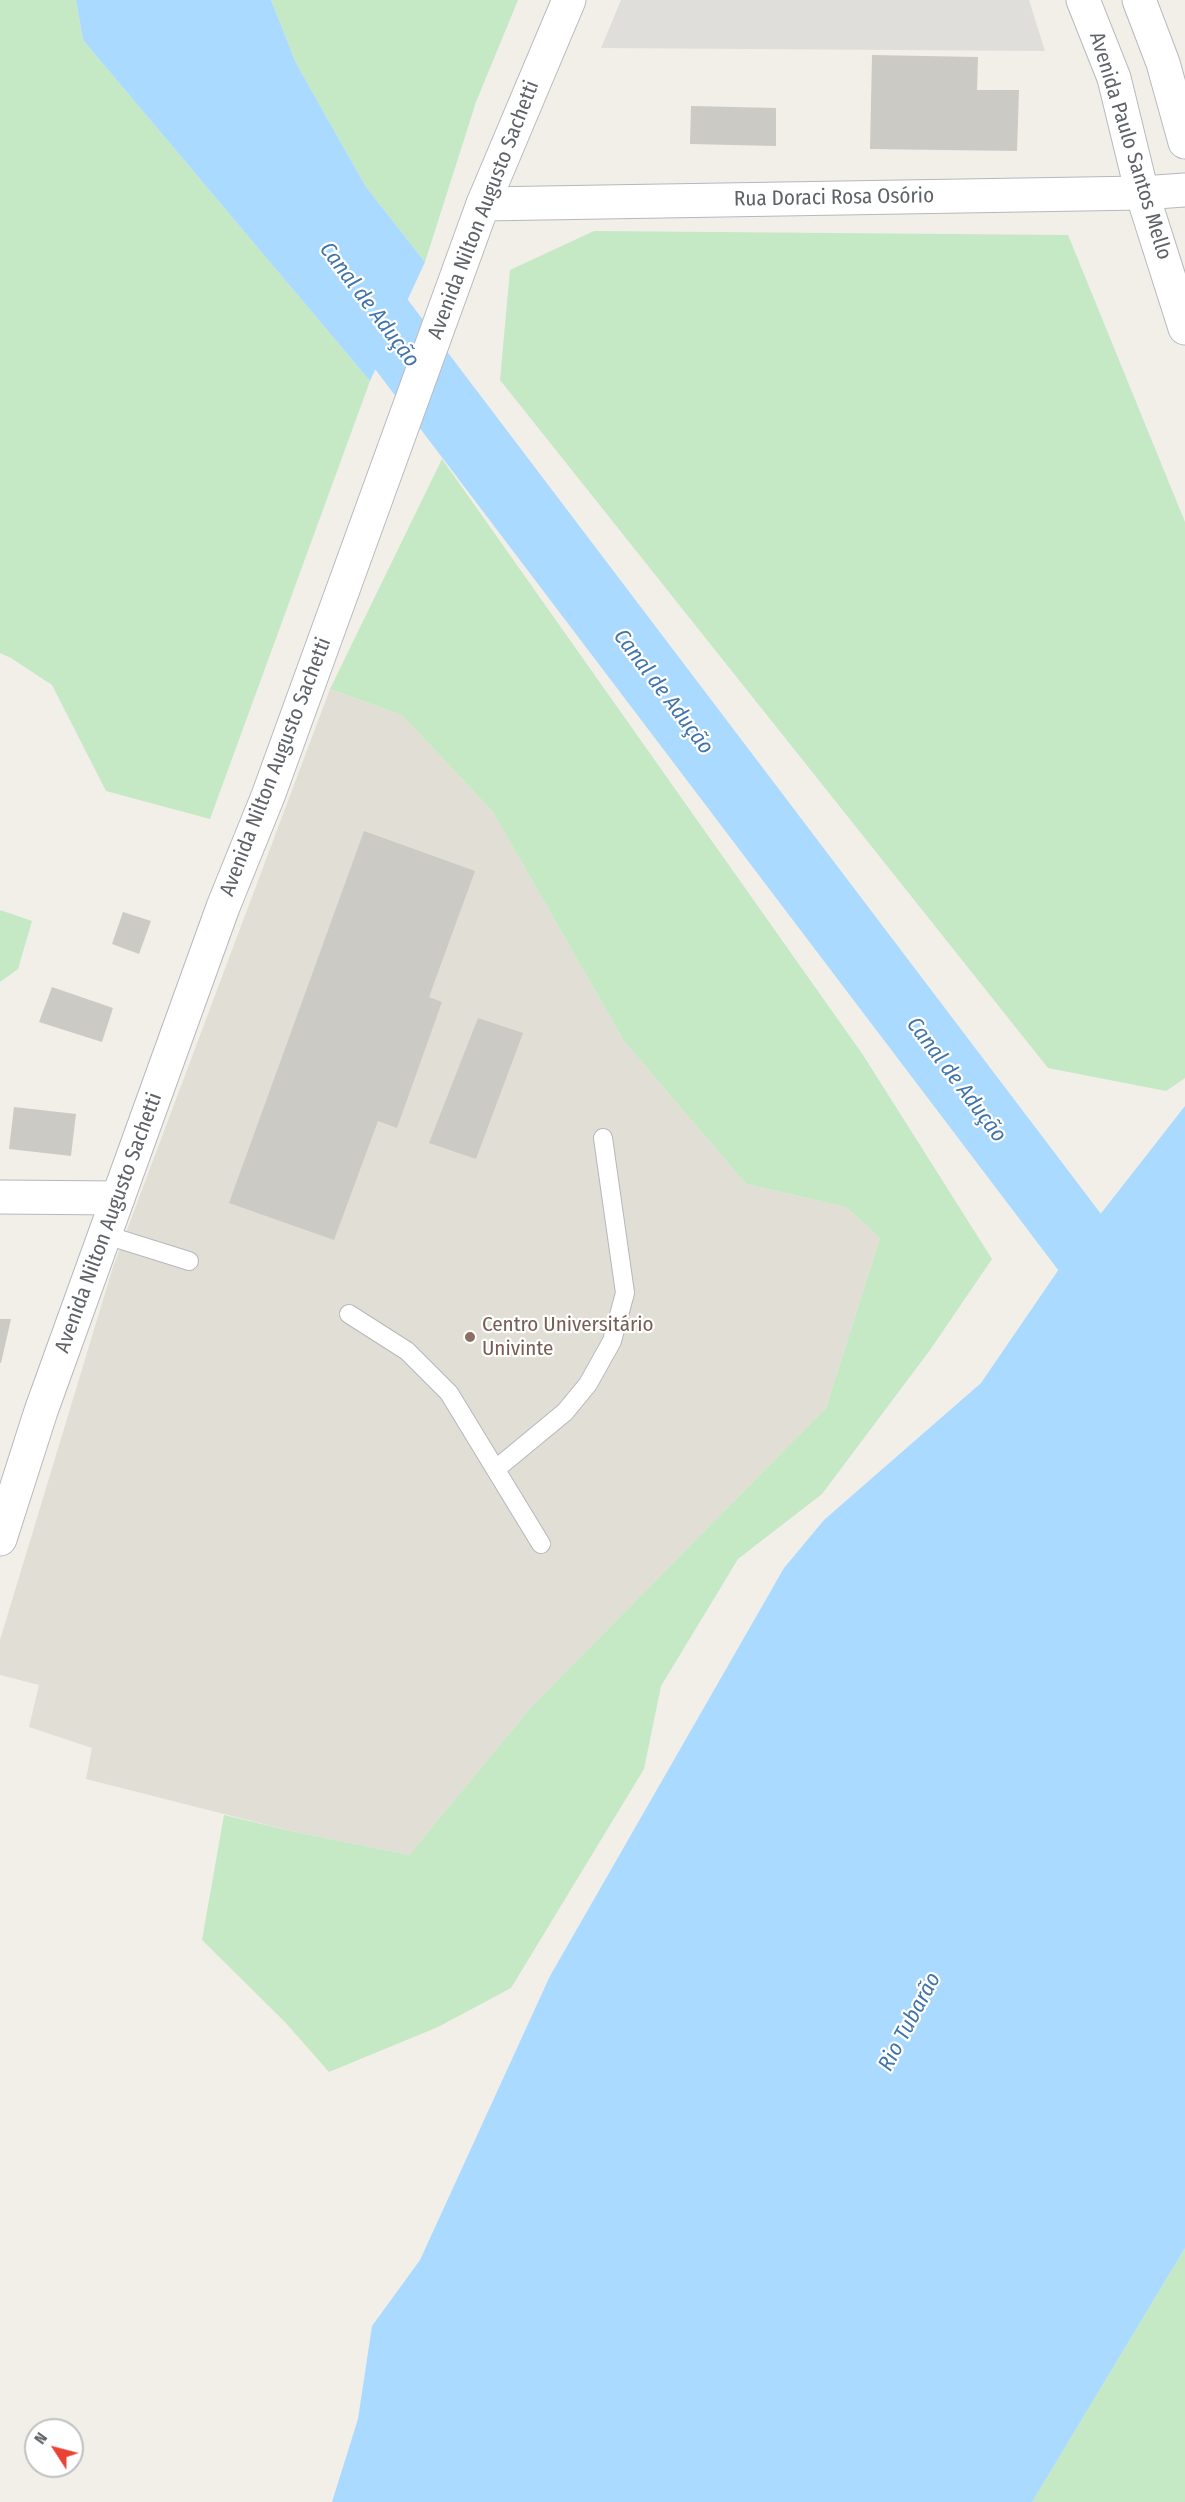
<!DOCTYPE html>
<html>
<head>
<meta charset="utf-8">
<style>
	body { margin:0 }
	#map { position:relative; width:1185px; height:2502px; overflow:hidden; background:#f1efe8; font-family:"Fira Sans Condensed",sans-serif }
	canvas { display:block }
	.north { position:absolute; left:24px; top:2418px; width:60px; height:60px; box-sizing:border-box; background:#fff; border:2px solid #bfc1c3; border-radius:50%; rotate:306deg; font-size:16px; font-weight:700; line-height:24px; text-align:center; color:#5f6368 }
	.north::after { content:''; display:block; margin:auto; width:21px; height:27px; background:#ea4335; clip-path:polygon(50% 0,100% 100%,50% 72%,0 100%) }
</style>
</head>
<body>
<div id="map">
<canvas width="1185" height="2502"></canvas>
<div class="north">N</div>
</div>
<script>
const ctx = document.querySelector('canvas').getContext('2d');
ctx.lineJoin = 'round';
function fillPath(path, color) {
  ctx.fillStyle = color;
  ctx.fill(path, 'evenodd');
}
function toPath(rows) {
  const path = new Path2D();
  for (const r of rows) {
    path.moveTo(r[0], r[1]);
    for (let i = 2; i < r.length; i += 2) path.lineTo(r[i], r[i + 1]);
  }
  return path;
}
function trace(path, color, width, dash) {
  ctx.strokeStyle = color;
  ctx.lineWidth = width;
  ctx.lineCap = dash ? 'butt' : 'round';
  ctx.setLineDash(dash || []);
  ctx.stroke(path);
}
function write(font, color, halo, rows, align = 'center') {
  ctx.font = font + ' "Fira Sans Condensed",sans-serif';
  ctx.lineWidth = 4.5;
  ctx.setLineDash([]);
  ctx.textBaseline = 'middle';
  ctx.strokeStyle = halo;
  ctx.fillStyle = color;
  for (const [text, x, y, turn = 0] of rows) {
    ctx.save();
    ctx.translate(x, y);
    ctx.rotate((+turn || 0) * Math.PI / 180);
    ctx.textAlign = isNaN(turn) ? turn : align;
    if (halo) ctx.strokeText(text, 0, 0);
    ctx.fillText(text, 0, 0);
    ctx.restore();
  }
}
fillPath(toPath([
	[621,0,1029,0,1045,51,601,48]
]), '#e0deda');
fillPath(toPath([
	[330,689,402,715,493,812,624,1041,746,1184,846,1207,880,1238,826,1408,532,1706,409,1855,295,1832,86,1779,92,1748,29,1727,39,1685,0,1675,0,1640,113,1267]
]), '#e1ded6');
fillPath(toPath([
	[0,0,76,0,83,40,370,381,210,819,106,791,52,685,11,658,0,653],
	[271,0,518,0,476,102,425,262,366,187,296,63],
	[594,231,1068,235,1185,522,1185,1078,1166,1091,1048,1068,500,380,510,270],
	[442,459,863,1055,992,1259,930,1350,822,1494,738,1559,661,1686,644,1769,511,1988,438,2027,329,2072,285,2022,202,1940,224,1815,295,1832,409,1855,532,1706,826,1408,880,1238,846,1207,746,1184,624,1041,493,812,402,715,330,689],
	[0,910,32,921,18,969,0,982],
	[1185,2248,1185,2502,1032,2502,1033,2500]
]), '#c5e8c5');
fillPath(toPath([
	[76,0,271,0,296,63,366,187,425,262,370,381,83,40],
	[1185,1106,1185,2248,1032,2502,332,2502,358,2419,372,2326,420,2260,550,1976,784,1568,824,1520,981,1383,1070,1253]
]), '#aadaff');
trace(toPath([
	[335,260,1185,1381]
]), '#aadaff', 68);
fillPath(toPath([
	[872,55,978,57,977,90,1019,90,1017,151,870,149],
	[691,106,776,108,776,146,690,144],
	[364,831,475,871,429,997,442,1002,397,1128,378,1121,334,1240,229,1203],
	[123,912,151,921,139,954,112,944],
	[52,987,113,1008,102,1042,39,1022],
	[478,1018,523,1033,476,1159,429,1143],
	[14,1107,76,1114,71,1156,9,1149],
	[0,1319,11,1319,1,1363,0,1363]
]), '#cccac5');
const service = toPath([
	[106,1235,189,1261],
	[349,1314,407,1351,449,1393,541,1544],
	[496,1469,565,1412,588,1384,612,1341,625,1293,603,1138]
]);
const minor = toPath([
	[483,204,1142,193,1185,190],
	[0,1197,118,1198]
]);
const secondary = toPath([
	[1083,0,1114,78,1142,193,1185,328],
	[1139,0,1163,63,1185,142],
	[0,1539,41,1411,223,907,268,796,483,204,569,0]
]);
trace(service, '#b5b8bc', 20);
trace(minor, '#b5b8bc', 35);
trace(secondary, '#b6babf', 35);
trace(service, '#fff', 18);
trace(minor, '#fff', 33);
trace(secondary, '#fff', 33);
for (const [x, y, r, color] of [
	[470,1337,6,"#8d6e63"]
]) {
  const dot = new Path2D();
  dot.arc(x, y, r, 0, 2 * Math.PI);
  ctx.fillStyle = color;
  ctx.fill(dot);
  trace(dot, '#fff', 2);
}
write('21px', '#5f6368', '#fff', [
	["Avenida Paulo Santos Mello",1130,146,73],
	["Rua Doraci Rosa Osório",834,198,-1],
	["Avenida Nilton Augusto Sachetti",484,210,-69],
	["Avenida Nilton Augusto Sachetti",276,767,-69],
	["Avenida Nilton Augusto Sachetti",109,1223,-70]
]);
write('21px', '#785e54', '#fff', [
	["Centro Universitário",482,1325],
	["Univinte",482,1349]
], 'left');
write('italic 22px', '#4174aa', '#fff', [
	["Canal de Adução",369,305,53],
	["Canal de Adução",663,692,53],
	["Canal de Adução",956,1080,53],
	["Rio Tubarão",910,2022,-62]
]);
</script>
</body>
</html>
